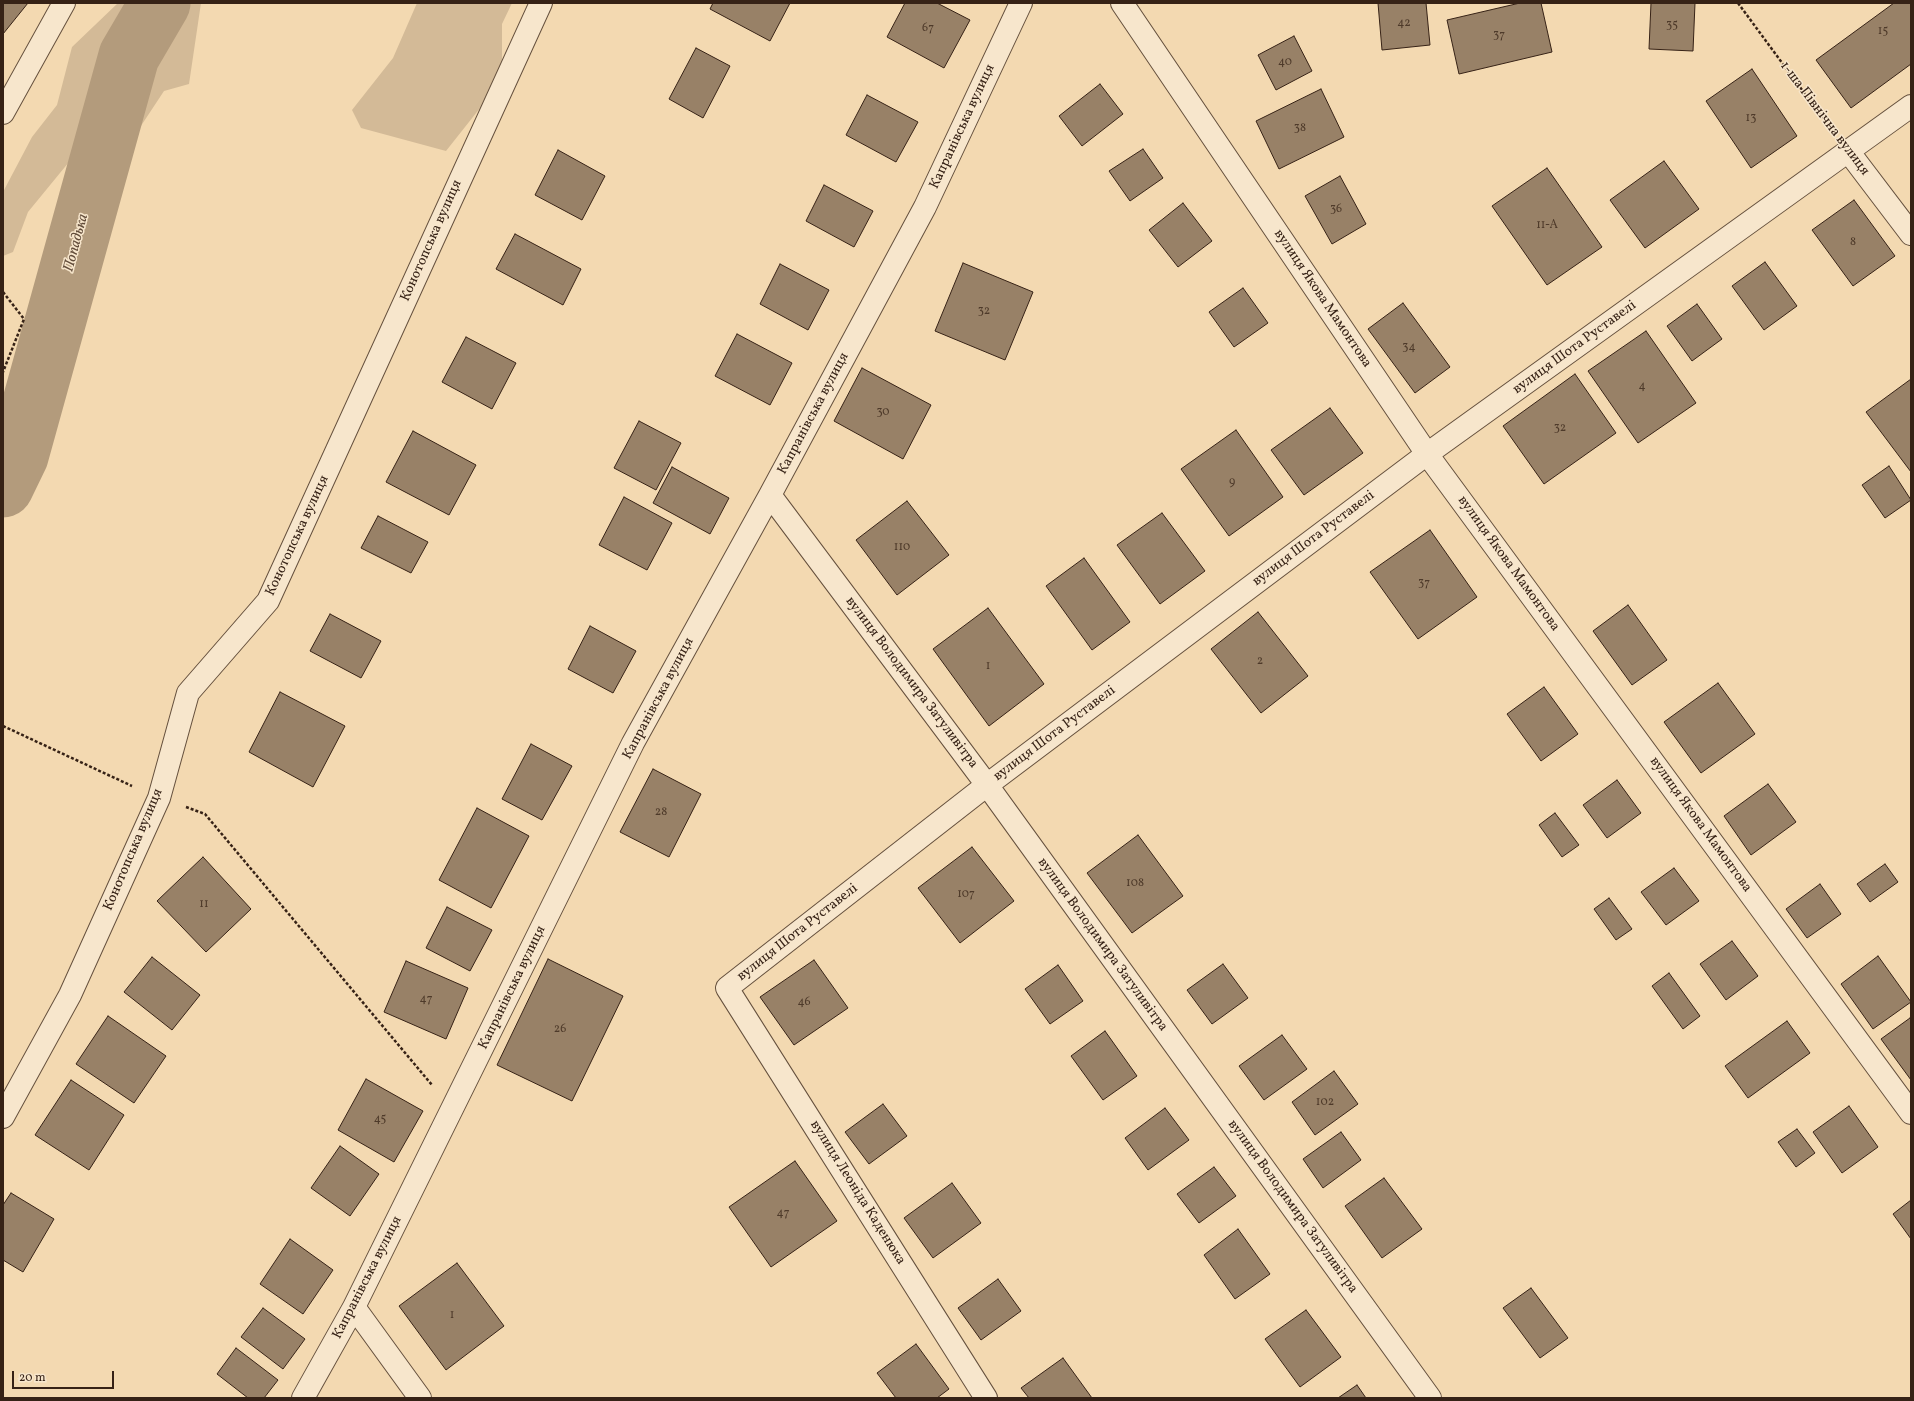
<!DOCTYPE html>
<html>
<head>
<meta charset="utf-8">
<style>
	body { margin:0 }
	#map { position:relative; width:1914px; height:1401px; overflow:hidden; background:#f3d9b1; font-family:Vollkorn,serif }
	canvas { display:block }
	.frame { position:absolute; inset:0; border:4px solid #362216; pointer-events:none }
	.scale { position:absolute; left:12px; top:1371px; width:102px; height:18px; box-sizing:border-box; border:2px solid #362216; border-top:0; padding-left:5px; font-size:12px; line-height:14px; white-space:nowrap; color:#362216; -webkit-text-stroke:3px #f7e6cc; paint-order:stroke }
</style>
</head>
<body>
<div id="map">
<canvas width="1914" height="1401"></canvas>
<div class="frame"></div>
<div class="scale">20 m</div>
</div>
<script>
const ctx = document.querySelector('canvas').getContext('2d');
ctx.lineJoin = 'round';
function fillPath(path, color) {
  ctx.fillStyle = color;
  ctx.fill(path, 'evenodd');
}
function toPath(rows) {
  const path = new Path2D();
  for (const r of rows) {
    path.moveTo(r[0], r[1]);
    for (let i = 2; i < r.length; i += 2) path.lineTo(r[i], r[i + 1]);
  }
  return path;
}
function trace(path, color, width, dash) {
  ctx.strokeStyle = color;
  ctx.lineWidth = width;
  ctx.lineCap = dash ? 'butt' : 'round';
  ctx.setLineDash(dash || []);
  ctx.stroke(path);
}
function write(font, color, halo, rows, align = 'center') {
  ctx.font = font + ' Vollkorn,serif';
  ctx.lineWidth = 3;
  ctx.setLineDash([]);
  ctx.textBaseline = 'middle';
  ctx.strokeStyle = halo;
  ctx.fillStyle = color;
  for (const [text, x, y, turn = 0] of rows) {
    ctx.save();
    ctx.translate(x, y);
    ctx.rotate((+turn || 0) * Math.PI / 180);
    ctx.textAlign = isNaN(turn) ? turn : align;
    if (halo) ctx.strokeText(text, 0, 0);
    ctx.fillText(text, 0, 0);
    ctx.restore();
  }
}
fillPath(toPath([
	[118,3,201,3,189,84,164,91,129,144,111,154,69,162,28,212,13,252,3,256,3,192,32,137,57,105,72,47],
	[417,3,512,3,502,24,502,69,484,103,446,151,361,128,352,110,393,58]
]), '#d3ba97');
trace(toPath([
	[3,487,18,456,129,56,160,3]
]), '#b39b7c', 61);
const building = toPath([
	[3,3,28,3,3,34,3,3],
	[713,3,790,3,770,41,710,9,713,3],
	[905,3,937,3,970,20,944,68,887,37,905,3],
	[1378,3,1426,3,1430,45,1382,50,1378,3],
	[1520,3,1541,3,1552,52,1459,74,1447,20,1520,3],
	[1651,3,1695,3,1693,51,1649,49,1651,3],
	[1894,3,1911,3,1911,64,1851,108,1816,60,1894,3],
	[1294,36,1312,71,1276,90,1258,55,1294,36],
	[696,48,730,66,703,118,669,99,696,48],
	[1752,69,1797,136,1751,168,1706,101,1752,69],
	[1100,84,1123,114,1082,146,1059,116,1100,84],
	[1321,89,1344,137,1279,169,1256,121,1321,89],
	[867,95,918,122,896,162,846,135,867,95],
	[1143,149,1163,178,1130,201,1109,171,1143,149],
	[558,150,605,176,582,220,535,195,558,150],
	[1664,161,1699,209,1645,248,1610,200,1664,161],
	[1547,168,1602,247,1547,285,1492,206,1547,168],
	[1340,176,1366,224,1332,244,1305,196,1340,176],
	[824,185,873,211,854,247,806,221,824,185],
	[1854,200,1895,256,1853,286,1812,230,1854,200],
	[1183,203,1212,241,1178,267,1149,230,1183,203],
	[515,234,581,269,563,305,496,269,515,234],
	[1765,262,1797,306,1764,330,1732,286,1765,262],
	[963,263,1033,292,1005,360,935,331,963,263],
	[780,264,829,290,808,330,760,304,780,264],
	[1243,288,1268,323,1234,347,1209,312,1243,288],
	[1403,303,1450,367,1415,393,1368,329,1403,303],
	[1697,304,1722,339,1692,361,1667,326,1697,304],
	[1646,331,1696,403,1638,443,1588,371,1646,331],
	[737,334,792,363,770,405,715,376,737,334],
	[466,337,516,363,492,409,442,382,466,337],
	[862,368,931,405,903,459,834,421,862,368],
	[1575,374,1616,433,1544,484,1503,426,1575,374],
	[1911,379,1911,472,1866,412,1911,379],
	[1330,408,1363,453,1304,495,1271,450,1330,408],
	[639,421,681,443,656,490,614,468,639,421],
	[1236,430,1283,497,1229,536,1181,469,1236,430],
	[413,431,476,465,449,515,386,482,413,431],
	[1889,466,1911,500,1885,518,1862,485,1889,466],
	[672,467,729,498,710,534,653,503,672,467],
	[624,497,672,523,647,570,599,545,624,497],
	[907,501,949,555,897,595,856,540,907,501],
	[1162,513,1205,571,1160,604,1117,545,1162,513],
	[378,516,428,542,411,573,361,548,378,516],
	[1430,530,1477,597,1418,639,1370,572,1430,530],
	[1084,558,1130,622,1092,650,1046,586,1084,558],
	[1628,605,1667,660,1632,685,1593,631,1628,605],
	[988,608,1044,684,989,726,933,649,988,608],
	[1258,612,1308,676,1261,713,1211,649,1258,612],
	[330,614,381,641,361,678,310,651,330,614],
	[590,626,636,651,613,693,568,669,590,626],
	[1718,683,1755,734,1701,773,1664,722,1718,683],
	[1544,687,1578,734,1541,761,1507,714,1544,687],
	[280,692,345,726,313,787,249,752,280,692],
	[531,744,572,766,542,820,502,799,531,744],
	[653,769,701,794,669,857,620,832,653,769],
	[1617,780,1641,813,1607,838,1583,805,1617,780],
	[1768,784,1796,822,1751,855,1724,816,1768,784],
	[477,808,529,836,491,908,439,880,477,808],
	[1555,813,1579,845,1562,857,1539,825,1555,813],
	[1138,835,1183,896,1132,933,1087,873,1138,835],
	[972,847,1014,901,960,943,918,888,972,847],
	[203,857,251,909,206,952,157,901,203,857],
	[1885,864,1898,882,1870,902,1857,884,1885,864],
	[1674,868,1699,901,1666,925,1641,892,1674,868],
	[1820,884,1841,914,1807,938,1786,909,1820,884],
	[1609,898,1632,929,1616,940,1594,909,1609,898],
	[447,907,492,930,470,971,426,948,447,907],
	[1732,941,1758,976,1726,1000,1700,964,1732,941],
	[1878,956,1911,1002,1873,1029,1841,984,1878,956],
	[152,957,200,995,172,1030,124,992,152,957],
	[548,959,623,996,572,1101,497,1065,548,959],
	[814,960,848,1008,794,1045,760,997,814,960],
	[406,961,468,988,446,1039,384,1012,406,961],
	[1223,964,1248,998,1212,1024,1187,990,1223,964],
	[1058,965,1083,1001,1050,1024,1025,989,1058,965],
	[1669,973,1700,1016,1683,1029,1652,986,1669,973],
	[108,1016,166,1056,134,1103,76,1064,108,1016],
	[1910,1018,1911,1019,1911,1080,1881,1039,1910,1018],
	[1787,1021,1810,1053,1748,1098,1725,1066,1787,1021],
	[1105,1031,1137,1076,1103,1100,1071,1056,1105,1031],
	[1282,1035,1307,1069,1264,1100,1239,1066,1282,1035],
	[1334,1071,1358,1104,1315,1135,1292,1102,1334,1071],
	[366,1079,423,1111,394,1162,338,1130,366,1079],
	[71,1080,124,1115,89,1170,35,1135,71,1080],
	[883,1104,907,1136,869,1164,845,1132,883,1104],
	[1849,1106,1878,1147,1842,1173,1813,1132,1849,1106],
	[1165,1108,1189,1140,1148,1170,1125,1138,1165,1108],
	[1797,1129,1815,1153,1796,1167,1778,1142,1797,1129],
	[1341,1132,1361,1160,1323,1188,1303,1159,1341,1132],
	[340,1146,379,1174,350,1216,311,1188,340,1146],
	[795,1161,837,1221,771,1267,729,1207,795,1161],
	[1214,1167,1236,1196,1199,1223,1177,1194,1214,1167],
	[1384,1178,1422,1229,1382,1258,1345,1206,1384,1178],
	[952,1183,981,1223,933,1258,904,1218,952,1183],
	[11,1193,54,1219,23,1272,3,1260,3,1205,11,1193],
	[1911,1200,1911,1239,1893,1214,1911,1200],
	[1238,1229,1270,1274,1235,1299,1204,1255,1238,1229],
	[290,1239,333,1270,303,1314,260,1284,290,1239],
	[457,1263,504,1326,446,1370,399,1306,457,1263],
	[998,1279,1021,1311,981,1340,958,1308,998,1279],
	[1531,1288,1568,1338,1540,1358,1503,1308,1531,1288],
	[263,1308,305,1339,283,1369,241,1337,263,1308],
	[1306,1310,1341,1357,1300,1387,1265,1339,1306,1310],
	[916,1344,949,1389,937,1398,896,1398,877,1373,916,1344],
	[236,1348,278,1380,264,1398,248,1398,217,1374,236,1348],
	[1063,1358,1092,1398,1029,1398,1021,1388,1063,1358],
	[1357,1385,1366,1398,1338,1398,1357,1385]
]);
fillPath(building, '#988167');
trace(building, '#362216', 1);
const minor = toPath([
	[1122,3,1427,454,1911,1113],
	[3,113,64,3],
	[1848,151,1911,234],
	[770,495,987,785,1430,1398],
	[3,1117,70,995,159,798,188,693,268,601,541,3],
	[354,1307,420,1398],
	[303,1398,354,1307,633,743,770,495,925,207,1021,3],
	[986,1398,727,988,987,785,1427,454,1911,106]
]);
trace(minor, '#65503d', 24);
trace(toPath([
	[1738,3,1830,128],
	[3,292,24,319,3,372],
	[3,726,132,786],
	[186,807,205,814,432,1085]
]), '#362216', 2.5, [3, 2]);
trace(minor, '#f7e6cc', 22);
write('12px', '#4e3a2a', null, [
	["42",1404,24],
	["35",1672,26],
	["67",928,29],
	["15",1883,32],
	["37",1499,36],
	["40",1285,63],
	["13",1751,119],
	["38",1300,129],
	["36",1336,210],
	["11-А",1547,226],
	["8",1853,243],
	["32",984,312],
	["34",1409,348],
	["4",1642,387],
	["30",883,413],
	["32",1560,429],
	["9",1232,483],
	["110",902,548],
	["37",1424,584],
	["2",1260,662],
	["1",988,667],
	["28",661,813],
	["108",1135,884],
	["107",966,895],
	["11",204,905],
	["47",426,1000],
	["46",804,1003],
	["26",560,1030],
	["102",1325,1103],
	["45",380,1120],
	["47",783,1214],
	["1",452,1316]
]);
write('14px', '#362216', '#f7e6cc', [
	["1-ша Північна вулиця",1824,119,53],
	["Капранівська вулиця",963,127,-65],
	["Конотопська вулиця",432,241,-66],
	["вулиця Якова Мамонтова",1322,299,56],
	["вулиця Шота Руставелі",1575,348,-36],
	["Капранівська вулиця",814,414,-62],
	["Конотопська вулиця",298,536,-65],
	["вулиця Шота Руставелі",1314,539,-37],
	["вулиця Якова Мамонтова",1508,564,54],
	["вулиця Володимира Затуливітра",911,683,53],
	["Капранівська вулиця",659,699,-62],
	["вулиця Шота Руставелі",1055,734,-37],
	["вулиця Якова Мамонтова",1700,825,54],
	["Конотопська вулиця",134,850,-67],
	["вулиця Шота Руставелі",798,933,-38],
	["вулиця Володимира Затуливітра",1102,945,54],
	["Капранівська вулиця",513,988,-64],
	["вулиця Леоніда Каденюка",857,1193,58],
	["вулиця Володимира Затуливітра",1292,1207,54],
	["Капранівська вулиця",368,1278,-63]
]);
write('italic 15px', '#624c3a', '#f7e6cc', [
	["Попадька",77,243,-75]
]);
</script>
</body>
</html>
